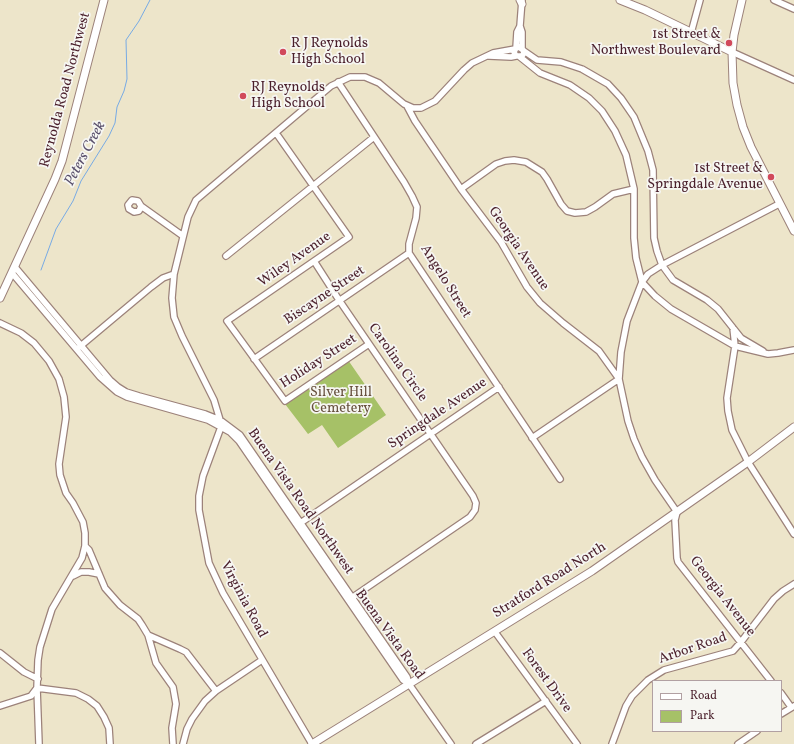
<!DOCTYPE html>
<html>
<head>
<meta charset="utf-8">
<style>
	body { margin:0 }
	#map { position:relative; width:794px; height:744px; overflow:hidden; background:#ede5ca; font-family:Vollkorn,serif }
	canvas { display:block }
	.legend { position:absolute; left:652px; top:680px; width:130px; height:52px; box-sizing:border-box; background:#f6f6f2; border:1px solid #b1a0a2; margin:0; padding:5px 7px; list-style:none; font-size:12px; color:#4a1f2b }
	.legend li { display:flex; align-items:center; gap:8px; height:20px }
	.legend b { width:20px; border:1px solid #b1a0a2 }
</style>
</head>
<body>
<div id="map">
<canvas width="794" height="744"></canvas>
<ul class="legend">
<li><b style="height:5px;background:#fff"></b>Road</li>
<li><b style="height:11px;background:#a6c167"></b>Park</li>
</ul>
</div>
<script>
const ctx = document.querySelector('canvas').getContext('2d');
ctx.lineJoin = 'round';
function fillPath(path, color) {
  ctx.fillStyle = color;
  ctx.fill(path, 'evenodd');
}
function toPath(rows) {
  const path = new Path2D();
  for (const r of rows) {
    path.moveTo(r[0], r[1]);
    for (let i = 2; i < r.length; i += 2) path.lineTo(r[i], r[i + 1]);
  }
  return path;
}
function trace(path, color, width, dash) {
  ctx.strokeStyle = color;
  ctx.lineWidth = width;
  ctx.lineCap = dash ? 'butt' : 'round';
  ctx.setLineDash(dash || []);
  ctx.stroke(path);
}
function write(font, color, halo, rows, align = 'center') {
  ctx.font = font + ' Vollkorn,serif';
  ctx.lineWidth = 3.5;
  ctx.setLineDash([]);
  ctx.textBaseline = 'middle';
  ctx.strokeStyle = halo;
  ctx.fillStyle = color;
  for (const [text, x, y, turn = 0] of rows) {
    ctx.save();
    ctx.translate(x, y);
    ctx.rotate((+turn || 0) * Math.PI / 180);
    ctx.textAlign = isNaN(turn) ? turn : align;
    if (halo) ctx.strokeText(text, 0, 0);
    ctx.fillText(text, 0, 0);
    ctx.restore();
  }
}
fillPath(toPath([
	[348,360,386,415,338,448,322,425,308,434,285,404]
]), '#a6c167');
trace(toPath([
	[41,270,56,229,73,201,81,181,109,136,115,123,117,107,124,91,127,79,126,40,139,21,150,0]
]), '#77aae4', 1);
const minor = toPath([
	[774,0,794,9],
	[520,26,522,32,522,48],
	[691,33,700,0],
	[516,48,519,47,523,50,524,53,522,56,516,56,514,52,516,48,517,32,520,26,522,0],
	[524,51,537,60,561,62,582,69,608,84,621,98,634,117,648,151,653,170,654,238,657,251,662,265,673,280,707,300,718,309,741,338,763,351],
	[732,52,794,80],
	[489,56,511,57,516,56],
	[520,57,540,73,570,85,589,98,602,111,615,131,626,155,634,189,634,238,636,258,642,282,655,296,671,309,735,346,768,354,778,353,794,350],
	[338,82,404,182,412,196,417,207,416,218,409,244,409,253,560,479],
	[407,106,415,121,461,189,501,242,527,287,540,303,563,323,599,351,619,379,628,421,634,439,642,457,655,480,677,512,675,520,677,558,678,562,771,681],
	[276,133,349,237,227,321,285,401,369,344],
	[461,189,496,164,505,161,514,160,526,162,542,172,547,179,561,204,567,211,575,213,586,212,595,207,613,194,634,189],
	[141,206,139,211,134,212,129,209,128,205,132,200,138,201,141,206,183,236],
	[226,256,374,137],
	[314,261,339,300,473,496,476,503,475,510,470,517,350,599],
	[15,267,110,380,118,387,126,392,139,396,205,414,220,420,240,435,407,677,409,684],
	[12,273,100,377,117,392,127,397,208,420,230,432,239,441,403,680,409,684,451,744],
	[174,274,172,298,174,317,182,336,214,400,220,420,221,427,203,476,199,496,199,510,209,563,223,593,312,744],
	[0,323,21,333,34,343,49,361,59,379,64,397,66,417,59,464,60,475,66,493,73,503,83,522,85,533,85,546,82,558,52,609,40,647,38,660,37,688,39,744],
	[733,328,735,346,727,398,728,411,732,430,748,462,794,534],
	[77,349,151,287,163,278,174,274,188,217,196,200,331,86,350,77,365,77,379,83,404,104,413,108,421,108,435,101,464,70,472,63,493,53,515,49],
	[254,359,409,253],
	[532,438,619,379,621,352,627,321,642,282,648,274,662,265,779,204],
	[299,524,499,387],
	[85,546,89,550,105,588,120,605,138,619,142,625,148,635,156,663,173,687,176,704,172,728,173,744],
	[73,576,81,572,89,572,99,574],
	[495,632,577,744],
	[148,635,180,649,186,652,216,691],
	[0,653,24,672,38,679],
	[781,693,791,707],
	[0,706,31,696,37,688,76,693,88,699,97,706,104,717,109,728,110,744],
	[781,714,794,706],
	[183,744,187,729,192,719,205,701,216,691,262,660],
	[476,744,546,701],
	[612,744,626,706,632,696,648,680,664,670,733,651,741,642,774,599,783,591,794,584],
	[738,744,757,731]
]);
const major = toPath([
	[520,0,522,4],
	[620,0,645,10,732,52],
	[742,0,734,35,732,52,733,83,737,105,743,127,751,147,794,231],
	[0,298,55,179,62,161,104,0],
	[312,744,592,571,748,462,794,427]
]);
trace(minor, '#9c827a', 8);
trace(major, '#9c827a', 9);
trace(minor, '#fff', 5.5);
trace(major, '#fff', 7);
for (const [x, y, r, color] of [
	[729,43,4,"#d1495b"],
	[283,52,4,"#d1495b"],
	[243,96,4,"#d1495b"],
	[771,177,4,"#d1495b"]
]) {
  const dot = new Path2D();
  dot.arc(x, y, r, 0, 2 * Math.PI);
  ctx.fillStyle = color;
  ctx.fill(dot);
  trace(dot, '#f6f6f2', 1.5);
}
write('14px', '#4a1f2b', '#f6f6f2', [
	["1st Street &",721,35],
	["Northwest Boulevard",721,51],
	["R J Reynolds",291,44,"left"],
	["High School",291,60,"left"],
	["RJ Reynolds",251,88,"left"],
	["High School",251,104,"left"],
	["1st Street &",763,169],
	["Springdale Avenue",763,185]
], 'right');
write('14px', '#4a1f2b', '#f6f6f2', [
	["Reynolda Road Northwest",66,90,-75],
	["Georgia Avenue",518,249,56],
	["Wiley Avenue",295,260,-35],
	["Angelo Street",445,282,58],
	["Biscayne Street",325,296,-34],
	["Holiday Street",319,362,-33],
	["Carolina Circle",397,363,55],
	["Springdale Avenue",438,414,-34],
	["Buena Vista Road Northwest",300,502,55],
	["Stratford Road North",550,581,-32],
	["Georgia Avenue",722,597,52],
	["Virginia Road",243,600,62],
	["Buena Vista Road",389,635,54],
	["Arbor Road",693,649,-19],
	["Forest Drive",546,681,54]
]);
write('14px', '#66503d', '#f6f6f2', [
	["Silver Hill",341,393],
	["Cemetery",341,409]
]);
write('italic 15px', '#5a506c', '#f6f6f2', [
	["Peters Creek",86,154,-62]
]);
</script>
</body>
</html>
